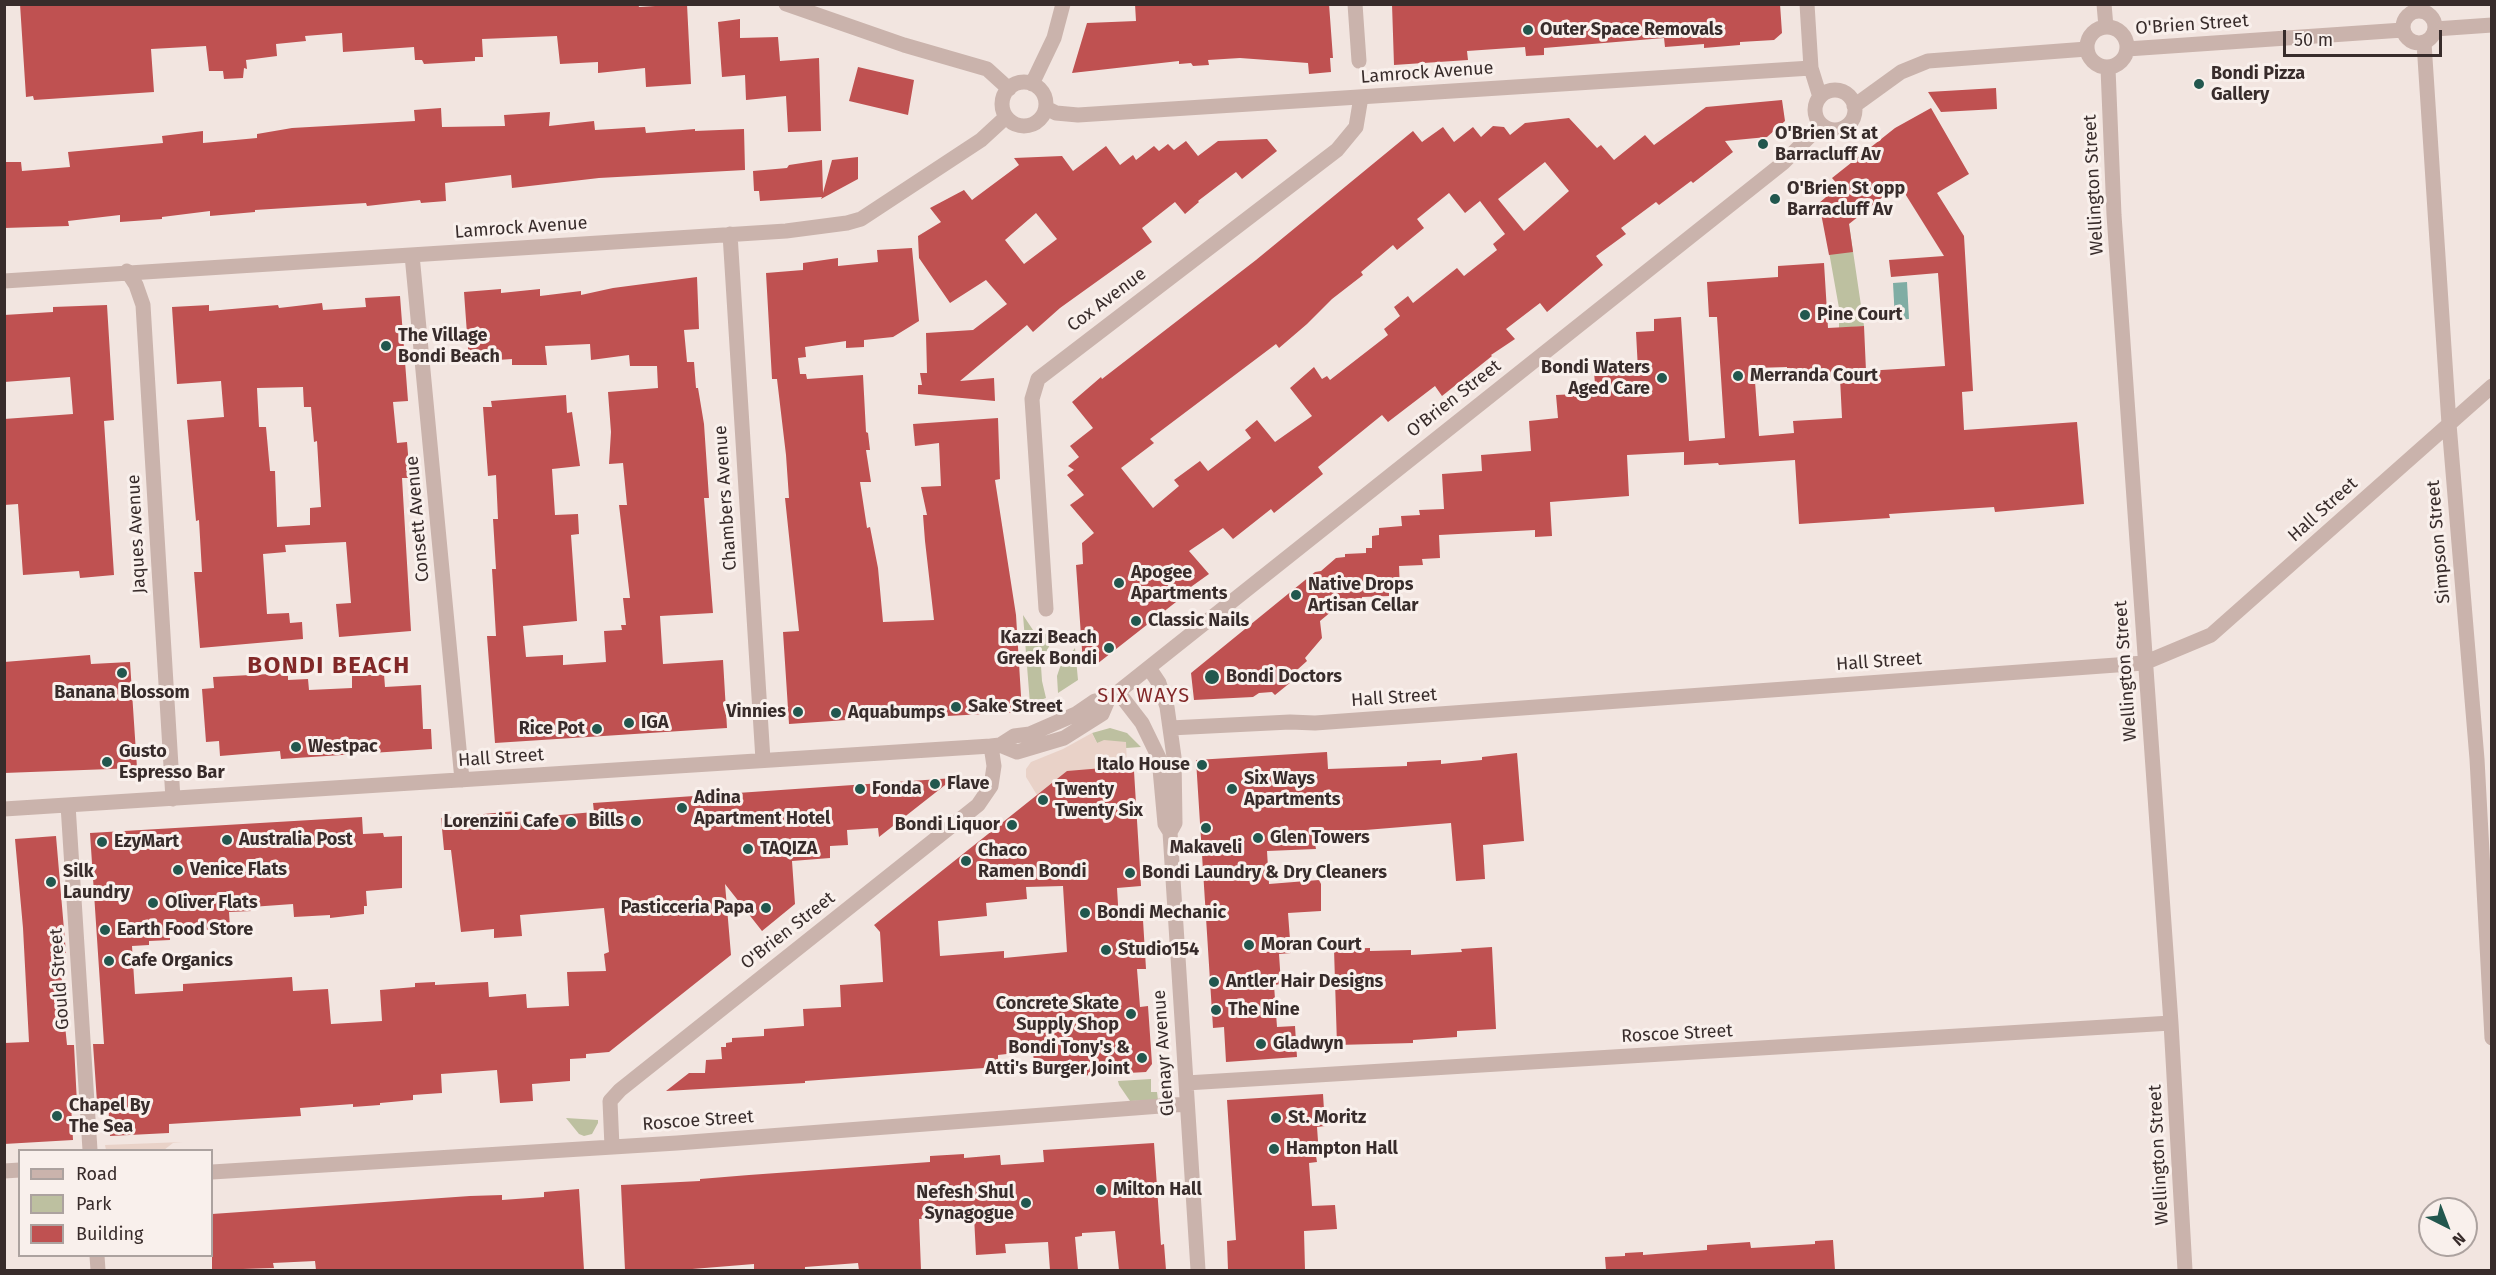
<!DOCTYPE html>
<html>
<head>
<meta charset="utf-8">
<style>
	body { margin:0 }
	#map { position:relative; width:2496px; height:1275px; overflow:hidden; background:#f2e5e0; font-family:"Fira Sans",sans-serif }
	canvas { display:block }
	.frame { position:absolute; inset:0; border:6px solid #382c2b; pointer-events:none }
	.legend { position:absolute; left:18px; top:1149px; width:195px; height:108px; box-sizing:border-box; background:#f9f0ec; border:2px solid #aca29f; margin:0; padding:8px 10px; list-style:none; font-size:18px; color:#382c2b }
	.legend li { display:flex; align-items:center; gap:12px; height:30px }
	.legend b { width:30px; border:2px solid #aca29f }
	.north { position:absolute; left:2418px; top:1197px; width:60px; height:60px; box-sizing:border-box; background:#f9f0ec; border:2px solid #aca29f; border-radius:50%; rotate:138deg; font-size:16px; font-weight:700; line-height:24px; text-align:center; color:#382c2b }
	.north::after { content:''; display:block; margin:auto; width:21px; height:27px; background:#22574e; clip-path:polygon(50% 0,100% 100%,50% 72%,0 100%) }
	.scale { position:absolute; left:2283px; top:30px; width:159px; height:27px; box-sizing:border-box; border:3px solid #382c2b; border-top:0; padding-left:8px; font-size:18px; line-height:21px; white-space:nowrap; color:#382c2b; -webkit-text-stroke:4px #f9f0ec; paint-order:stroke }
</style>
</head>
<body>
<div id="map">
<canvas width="2496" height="1275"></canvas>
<div class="frame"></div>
<ul class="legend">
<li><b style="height:8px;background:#cab3ac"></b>Road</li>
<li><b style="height:16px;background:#bdc0a0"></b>Park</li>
<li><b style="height:16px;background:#bf5151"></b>Building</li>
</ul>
<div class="north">N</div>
<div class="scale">50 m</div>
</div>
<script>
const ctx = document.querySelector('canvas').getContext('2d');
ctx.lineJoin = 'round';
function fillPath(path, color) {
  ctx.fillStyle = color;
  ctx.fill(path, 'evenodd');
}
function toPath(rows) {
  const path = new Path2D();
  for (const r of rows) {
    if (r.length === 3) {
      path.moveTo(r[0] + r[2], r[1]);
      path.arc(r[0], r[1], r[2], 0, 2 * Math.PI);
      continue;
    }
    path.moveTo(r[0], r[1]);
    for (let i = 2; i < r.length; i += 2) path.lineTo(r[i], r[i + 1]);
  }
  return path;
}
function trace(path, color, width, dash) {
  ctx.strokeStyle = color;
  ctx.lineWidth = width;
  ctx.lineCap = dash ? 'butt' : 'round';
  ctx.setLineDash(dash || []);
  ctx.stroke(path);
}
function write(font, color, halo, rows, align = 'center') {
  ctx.font = font + ' "Fira Sans",sans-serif';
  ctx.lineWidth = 6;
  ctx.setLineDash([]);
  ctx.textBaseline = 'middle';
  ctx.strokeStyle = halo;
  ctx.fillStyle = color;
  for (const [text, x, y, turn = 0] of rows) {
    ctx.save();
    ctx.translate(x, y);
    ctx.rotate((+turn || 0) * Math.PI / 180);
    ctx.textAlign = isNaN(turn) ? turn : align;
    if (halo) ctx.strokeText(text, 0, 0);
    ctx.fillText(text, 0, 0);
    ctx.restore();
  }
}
fillPath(toPath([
	[1849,224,1864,326,1839,328,1839,308,1826,235],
	[1023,615,1033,630,1046,634,1055,631,1056,634,1046,652,1041,666,1042,681,1046,698,1030,704],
	[1075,648,1078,680,1058,693,1057,676,1060,667],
	[1110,728,1127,733,1141,747,1126,748,1126,742,1097,743,1092,733],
	[1151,1079,1151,1092,1157,1092,1158,1100,1130,1101,1119,1085,1118,1081],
	[566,1118,598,1120,598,1123,592,1134,584,1136,579,1134]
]), '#bdc0a0');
fillPath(toPath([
	[1092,733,1097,743,1104,740,1126,742,1127,766,1037,795,1026,777,1026,769,1031,762,1063,749],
	[183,1142,173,1143,164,1150,106,1150,105,1145]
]), '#e9d2c8');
fillPath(toPath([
	[1907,282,1909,319,1895,320,1893,283]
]), '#80ada4');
fillPath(toPath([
	[20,4,638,4,639,7,687,4,691,84,646,87,645,68,598,73,598,62,560,64,557,36,482,39,483,57,475,57,475,61,424,64,422,60,415,60,414,47,343,52,342,33,305,36,306,41,276,44,277,56,246,60,247,69,244,68,243,78,224,79,223,71,209,71,206,46,151,49,154,92,34,100,33,96,26,97],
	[1135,4,1329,4,1333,58,1330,58,1331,72,1309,74,1308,63,1240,58,1208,60,1209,65,1193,66,1191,63,1179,64,1179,61,1072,73,1087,23,1136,21],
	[1392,4,1780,4,1782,33,1774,40,1740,42,1740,45,1704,48,1704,44,1665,47,1664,38,1544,48,1544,55,1526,56,1525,47,1467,51,1468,60,1394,65],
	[740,19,740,38,778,37,780,61,819,58,821,131,788,132,786,96,746,100,745,75,722,77,718,22],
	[858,67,914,80,908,115,849,101],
	[1996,88,1997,109,1941,112,1928,92],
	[1782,100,1785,121,1767,137,1725,141,1733,152,1693,183,1691,181,1659,205,1656,202,1621,228,1626,234,1596,256,1603,265,1547,312,1540,303,1506,329,1515,339,1491,355,1492,356,1442,396,1435,386,1388,422,1382,415,1318,467,1323,474,1274,513,1271,509,1233,539,1223,528,1189,551,1209,574,1174,599,1176,602,1097,664,1083,664,1076,565,1083,564,1082,543,1094,533,1070,505,1084,495,1067,475,1074,470,1068,466,1079,457,1070,446,1093,428,1072,402,1101,377,1102,379,1256,260,1413,131,1422,142,1443,127,1454,142,1473,127,1481,137,1493,126,1504,127,1510,135,1525,123,1569,118,1597,148,1601,145,1614,160,1645,135,1654,145,1706,107],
	[1545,162,1569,191,1524,231,1498,199],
	[1449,193,1465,213,1480,201,1505,234,1493,244,1497,250,1464,276,1457,268,1413,303,1408,296,1394,307,1400,316,1384,329,1388,335,1330,380,1327,376,1322,379,1314,367,1290,388,1312,416,1275,442,1257,420,1245,430,1251,438,1208,471,1200,461,1174,480,1179,486,1153,508,1121,468,1154,443,1150,439,1276,344,1279,348,1307,324,1332,299,1363,275,1361,272,1393,245,1397,250,1424,228,1417,219],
	[441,108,442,127,505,126,504,115,550,112,549,126,594,121,595,130,645,127,646,133,695,129,695,131,744,129,745,170,599,178,512,188,511,175,445,183,446,201,421,203,420,200,367,206,366,203,255,210,255,212,210,216,210,211,162,217,162,219,120,222,120,215,68,221,69,226,4,228,4,162,21,162,22,171,70,167,68,152,163,143,162,136,203,131,203,143,257,138,257,134,292,128,415,121,414,110],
	[1931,108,1969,174,1937,193,1964,236,1973,391,1962,392,1964,430,2077,422,2084,504,1995,512,1994,507,1889,514,1890,518,1799,524,1795,460,1719,465,1718,463,1684,465,1684,452,1627,455,1629,496,1550,502,1552,536,1535,537,1535,530,1439,535,1440,558,1422,559,1423,565,1399,566,1400,589,1389,589,1389,596,1362,597,1363,609,1332,611,1320,621,1322,638,1305,658,1307,661,1288,678,1291,682,1275,695,1272,692,1259,693,1253,697,1194,700,1191,673,1315,572,1321,571,1336,558,1345,557,1345,554,1366,553,1366,548,1372,548,1372,536,1379,535,1379,528,1402,526,1401,516,1420,515,1419,510,1444,509,1442,474,1482,471,1481,455,1531,451,1529,421,1558,418,1556,395,1596,393,1594,373,1638,370,1636,332,1654,331,1654,319,1681,317,1689,441,1725,438,1717,317,1709,317,1707,282,1778,277,1778,266,1824,263,1828,328,1864,326,1866,371,1945,366,1938,273,1891,277,1889,260,1944,256,1899,184,1849,224,1853,252,1829,255,1819,203,1839,186,1832,178,1895,128],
	[1787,367,1787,382,1840,378,1842,418,1793,421,1794,433,1759,436,1754,368],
	[1267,139,1277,151,1242,179,1236,172,1198,201,1199,202,1185,214,1175,202,1142,228,1152,242,1060,308,1033,332,1027,325,960,381,994,378,995,401,918,394,918,385,922,385,920,373,927,373,926,333,973,330,1007,304,986,280,950,303,919,258,918,236,941,222,930,208,964,190,972,200,1019,165,1014,158,1062,156,1073,171,1106,146,1120,165,1133,155,1136,160,1154,146,1159,151,1168,144,1174,150,1186,141,1198,156,1218,141],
	[1036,213,1057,239,1024,264,1005,240],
	[858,157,858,179,821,199,822,197,760,201,759,191,754,191,753,171,787,168,789,165,822,160,823,193,832,160],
	[912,248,919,321,893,337,864,340,864,347,846,348,846,341,805,347,806,357,798,358,800,374,806,374,807,379,863,375,866,432,868,433,870,450,866,450,871,482,860,482,867,528,870,527,878,568,883,622,934,620,925,541,923,515,927,515,921,487,941,486,939,443,915,446,913,424,998,418,1000,479,995,480,1016,615,1022,712,947,716,947,713,789,724,783,632,799,631,785,498,789,498,786,455,777,379,772,379,766,273,803,270,803,263,838,258,838,266,878,262,877,250],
	[697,277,699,329,684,330,687,362,694,362,696,388,698,388,704,424,709,498,704,498,713,613,660,616,663,664,723,660,727,728,495,743,487,636,496,636,492,569,496,569,493,519,498,519,496,475,488,476,483,407,492,407,491,401,566,395,567,413,572,412,580,466,552,469,555,515,578,514,579,534,571,535,577,621,523,626,526,657,563,655,563,665,606,662,604,631,622,630,621,625,626,625,623,598,630,598,619,505,627,505,623,463,609,464,611,432,608,392,658,388,657,366,630,366,629,355,591,360,590,344,545,346,547,365,512,365,512,359,469,362,464,292,501,289,501,293,540,289,540,296,581,291,581,295,613,288],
	[400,296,408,401,393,402,397,443,407,442,410,478,402,478,411,631,339,637,336,604,351,603,346,542,285,545,286,552,263,554,267,614,289,613,290,623,302,622,303,639,200,648,194,572,202,572,199,520,196,521,187,420,224,417,221,381,177,384,172,307,209,305,209,311,278,305,279,308,322,303,323,310,366,307,365,298],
	[303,387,304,407,311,407,314,442,317,441,321,507,310,508,310,525,277,527,275,471,270,471,266,427,259,427,257,388],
	[107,305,114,420,104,421,114,575,80,578,79,571,23,575,18,504,4,505,4,419,73,414,70,377,4,382,4,315,53,312,53,307],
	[90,655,91,664,130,662,137,768,4,773,4,662],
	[288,673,288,680,308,679,309,690,352,688,352,676,384,674,385,687,421,685,423,729,431,729,432,749,281,759,280,751,220,756,219,741,206,742,202,689,214,688,213,677],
	[1327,752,1328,769,1407,766,1407,762,1441,760,1441,764,1482,760,1482,757,1517,753,1524,841,1483,845,1485,879,1456,881,1451,823,1353,831,1354,842,1315,844,1316,849,1267,851,1269,884,1319,880,1321,884,1321,911,1288,913,1291,953,1279,954,1281,984,1274,985,1277,1027,1295,1026,1297,1057,1226,1062,1224,1027,1213,1028,1196,760],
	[1127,766,1134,771,1141,886,1117,888,1119,921,1143,920,1146,969,1137,969,1140,1007,1148,1006,1152,1064,1146,1072,1075,1076,1074,1064,1051,1066,1051,1063,1034,1064,1033,1051,998,1055,998,1067,805,1081,805,1083,666,1091,689,1073,705,1073,706,1060,722,1059,721,1047,726,1047,726,1043,732,1042,732,1038,764,1036,764,1029,804,1026,803,1009,841,1007,840,985,883,982,880,932,874,925,1067,771],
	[1063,886,1067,952,1004,958,1004,951,940,956,938,921,987,916,986,903,1027,899,1026,887],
	[954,778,879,837,878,828,847,830,848,845,830,846,830,858,792,861,795,904,762,931,725,884,731,955,609,1052,586,1054,586,1058,570,1059,570,1081,532,1084,533,1101,500,1103,497,1070,441,1074,442,1093,413,1095,413,1100,380,1103,380,1105,353,1107,353,1104,300,1108,301,1116,169,1124,169,1133,110,1136,108,1101,97,1102,93,1044,104,1044,90,833,362,817,363,834,383,833,384,837,402,836,402,888,366,891,367,906,364,906,364,914,330,918,330,915,294,917,293,904,251,907,252,911,229,912,230,928,170,932,170,940,149,941,149,945,132,946,135,994,183,991,183,984,292,977,293,991,328,989,331,1024,382,1021,380,990,415,987,415,983,435,982,435,985,488,982,489,997,526,994,527,1008,569,1006,567,972,606,971,604,954,609,952,604,908,520,915,522,936,494,938,494,929,461,932,451,850,444,850,441,818,516,811,517,819,537,817,594,812,593,803],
	[56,836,66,953,60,953,65,1025,67,1045,74,1045,77,1104,71,1104,73,1140,4,1144,4,1043,29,1042,23,928,15,839],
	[1492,947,1496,1029,1457,1031,1457,1037,1413,1040,1413,1043,1337,1045,1334,949,1370,948,1370,951,1411,950,1411,955,1462,952,1461,949],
	[1323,1094,1325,1126,1317,1127,1319,1155,1316,1156,1317,1162,1309,1163,1312,1206,1335,1205,1337,1229,1304,1231,1305,1270,1228,1270,1227,1241,1236,1240,1227,1100],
	[1154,1143,1161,1245,1164,1244,1166,1270,1119,1270,1115,1231,1082,1233,1082,1236,1075,1237,1078,1270,1050,1270,1048,1242,1005,1244,1006,1253,976,1255,974,1216,919,1219,921,1270,859,1270,858,1263,805,1267,805,1270,754,1270,754,1264,680,1270,625,1270,621,1185,700,1181,700,1179,749,1175,930,1162,930,1156,964,1154,964,1158,1000,1155,1001,1165,1044,1162,1043,1150],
	[579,1189,584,1270,316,1270,315,1261,273,1263,274,1268,212,1270,212,1214,470,1196,502,1195,502,1200,544,1197,544,1192],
	[1833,1240,1835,1270,1606,1270,1605,1257,1625,1256,1625,1253,1643,1252,1643,1255,1707,1250,1707,1245,1750,1242,1751,1248,1815,1244,1815,1241]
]), '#bf5151');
trace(toPath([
	[786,4,904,45,987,69,1009,89],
	[1355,4,1359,61],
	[1807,4,1811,68,1820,97],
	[2104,4,2106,27],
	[2419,27,16],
	[2107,47,20],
	[2435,29,2492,25],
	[2424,43,2449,424,2477,759,2492,1038],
	[2127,49,2403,30],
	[2108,68,2114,215,2171,1023,2185,1270],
	[1024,104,22],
	[1032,84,1054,38,1063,4],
	[1835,110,20],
	[1854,106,1901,72,1928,61,2087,49],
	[1046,108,1056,113,1078,115,1811,68],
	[730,234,763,760],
	[412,255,462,780],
	[127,271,136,285,143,305,173,799],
	[4,281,786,231,847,223,861,219,981,140,1006,117],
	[1046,609,1032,399,1038,379,1337,150,1356,127,1361,97],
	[1149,668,1159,683,1167,707,1174,757,1175,823,1170,832],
	[1118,692,1142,723,1159,758,1165,824,1170,832,1198,1270],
	[1170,728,1290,722,1315,723,2144,663,2211,635,2492,386],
	[1000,745,1014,736,1030,734,1076,714,1095,701,1108,700],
	[68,805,90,1150],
	[4,809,991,746,1000,745,1017,752,1064,738,1102,714,1108,700,1783,163,1821,125],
	[1186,1083,2171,1023],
	[612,1147,610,1101,620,1090,978,805,991,786,994,766,991,746],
	[4,1171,20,1170],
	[212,1172,677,1143,1187,1104],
	[97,1256,98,1270]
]), '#cab3ac', 15);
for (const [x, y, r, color] of [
	[1528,30,6,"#22574e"],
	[2199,84,6,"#22574e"],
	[1763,144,6,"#22574e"],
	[1775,199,6,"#22574e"],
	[1805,315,6,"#22574e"],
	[386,346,6,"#22574e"],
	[1738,376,6,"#22574e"],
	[1662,378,6,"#22574e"],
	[1119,583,6,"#22574e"],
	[1296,595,6,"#22574e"],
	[1136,621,6,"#22574e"],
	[1109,648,6,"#22574e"],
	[122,673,6,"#22574e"],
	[1212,677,8,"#22574e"],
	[956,707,6,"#22574e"],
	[798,712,6,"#22574e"],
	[836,713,6,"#22574e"],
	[629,723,6,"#22574e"],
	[597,729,6,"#22574e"],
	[296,747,6,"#22574e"],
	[107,762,6,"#22574e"],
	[1202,765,6,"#22574e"],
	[935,784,6,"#22574e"],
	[860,789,6,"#22574e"],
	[1232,789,6,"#22574e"],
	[1043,800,6,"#22574e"],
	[682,808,6,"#22574e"],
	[636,821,6,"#22574e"],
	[571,822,6,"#22574e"],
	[1012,825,6,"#22574e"],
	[1206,828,6,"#22574e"],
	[1258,838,6,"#22574e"],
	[227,840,6,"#22574e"],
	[102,842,6,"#22574e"],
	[748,849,6,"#22574e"],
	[966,861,6,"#22574e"],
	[178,870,6,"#22574e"],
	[1130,873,6,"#22574e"],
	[51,882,6,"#22574e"],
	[153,903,6,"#22574e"],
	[766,908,6,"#22574e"],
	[1085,913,6,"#22574e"],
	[105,930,6,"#22574e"],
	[1249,945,6,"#22574e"],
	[1106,950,6,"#22574e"],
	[109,961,6,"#22574e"],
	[1214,982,6,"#22574e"],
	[1216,1010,6,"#22574e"],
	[1131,1014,6,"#22574e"],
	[1261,1044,6,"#22574e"],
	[1142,1058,6,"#22574e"],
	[57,1116,6,"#22574e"],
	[1276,1118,6,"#22574e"],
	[1274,1149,6,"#22574e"],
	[1101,1190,6,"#22574e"],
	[1026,1203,6,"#22574e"]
]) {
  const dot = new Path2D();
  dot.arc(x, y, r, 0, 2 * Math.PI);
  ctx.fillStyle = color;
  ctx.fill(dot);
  trace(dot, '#f9f0ec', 2);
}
write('18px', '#382c2b', '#f9f0ec', [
	["O'Brien Street",2192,25,-4],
	["Lamrock Avenue",1427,73,-4],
	["Wellington Street",2094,185,-93],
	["Lamrock Avenue",521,228,-4],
	["Cox Avenue",1107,300,-37],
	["O'Brien Street",1454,399,-38],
	["Chambers Avenue",726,498,-94],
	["Hall Street",2323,510,-42],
	["Consett Avenue",418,519,-95],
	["Jaques Avenue",137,534,-93],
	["Simpson Street",2439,542,-95],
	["Hall Street",1879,662,-4],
	["Wellington Street",2126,671,-94],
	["Hall Street",1394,698,-4],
	["Hall Street",501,758,-4],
	["O'Brien Street",788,931,-38],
	["Gould Street",60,979,-94],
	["Roscoe Street",1677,1034,-3],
	["Glenayr Avenue",1164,1053,-94],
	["Roscoe Street",698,1121,-4],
	["Wellington Street",2159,1155,-93]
]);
write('bold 18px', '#382c2b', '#f9f0ec', [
	["Outer Space Removals",1540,30],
	["Bondi Pizza",2211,74],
	["Gallery",2211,95],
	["O'Brien St at",1775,134],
	["Barracluff Av",1775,155],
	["O'Brien St opp",1787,189],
	["Barracluff Av",1787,210],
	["Pine Court",1817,315],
	["The Village",398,336],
	["Bondi Beach",398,357],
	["Bondi Waters",1650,368,"right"],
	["Aged Care",1650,389,"right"],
	["Merranda Court",1750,376],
	["Apogee",1131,573],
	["Apartments",1131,594],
	["Native Drops",1308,585],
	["Artisan Cellar",1308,606],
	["Classic Nails",1148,621],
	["Kazzi Beach",1097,638,"right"],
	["Greek Bondi",1097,659,"right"],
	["Bondi Doctors",1226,677],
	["Banana Blossom",122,693,"center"],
	["Sake Street",968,707],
	["Vinnies",786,712,"right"],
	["Aquabumps",848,713],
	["IGA",641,723],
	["Rice Pot",585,729,"right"],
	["Westpac",308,747],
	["Gusto",119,752],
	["Espresso Bar",119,773],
	["Italo House",1190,765,"right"],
	["Six Ways",1244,779],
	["Apartments",1244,800],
	["Flave",947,784],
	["Fonda",872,789],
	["Twenty",1055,790],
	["Twenty Six",1055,811],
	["Adina",694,798],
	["Apartment Hotel",694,819],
	["Bills",624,821,"right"],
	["Lorenzini Cafe",559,822,"right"],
	["Bondi Liquor",1000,825,"right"],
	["Glen Towers",1270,838],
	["Australia Post",239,840],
	["EzyMart",114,842],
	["Makaveli",1206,848,"center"],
	["TAQIZA",760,849],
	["Chaco",978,851],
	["Ramen Bondi",978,872],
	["Venice Flats",190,870],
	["Silk",63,872],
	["Laundry",63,893],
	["Bondi Laundry & Dry Cleaners",1142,873],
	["Oliver Flats",165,903],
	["Pasticceria Papa",754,908,"right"],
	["Bondi Mechanic",1097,913],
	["Earth Food Store",117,930],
	["Moran Court",1261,945],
	["Studio154",1118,950],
	["Cafe Organics",121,961],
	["Antler Hair Designs",1226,982],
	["Concrete Skate",1119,1004,"right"],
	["Supply Shop",1119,1025,"right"],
	["The Nine",1228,1010],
	["Gladwyn",1273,1044],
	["Bondi Tony's &",1130,1048,"right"],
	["Atti's Burger Joint",1130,1069,"right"],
	["Chapel By",69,1106],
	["The Sea",69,1127],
	["St. Moritz",1288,1118],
	["Hampton Hall",1286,1149],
	["Milton Hall",1113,1190],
	["Nefesh Shul",1014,1193,"right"],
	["Synagogue",1014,1214,"right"]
], 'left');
ctx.letterSpacing = '1.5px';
write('20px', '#822828', '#f9f0ec', [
	["SIX WAYS",1144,696]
]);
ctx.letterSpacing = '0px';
ctx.letterSpacing = '1.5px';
write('bold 24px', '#822828', '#f9f0ec', [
	["BONDI BEACH",329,666]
]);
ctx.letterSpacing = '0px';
</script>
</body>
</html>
